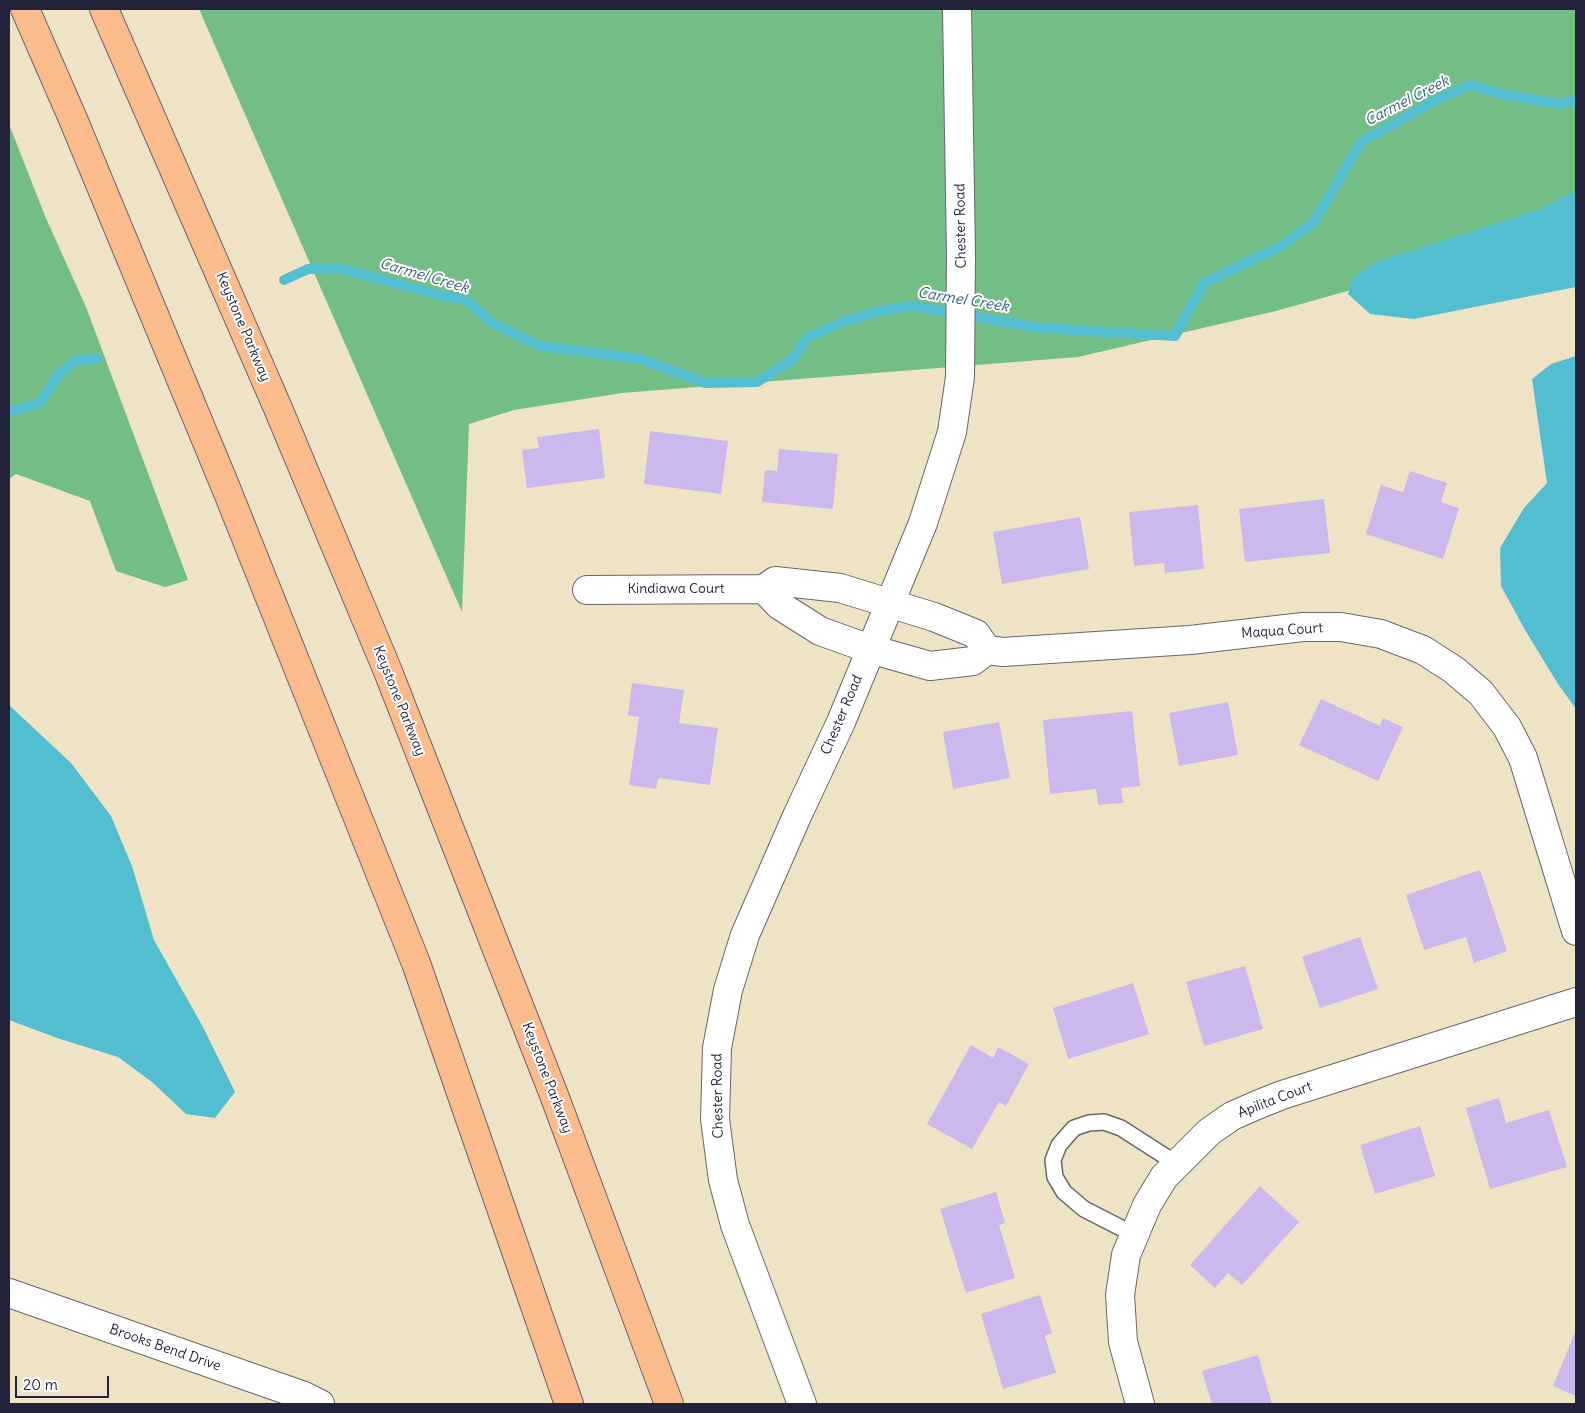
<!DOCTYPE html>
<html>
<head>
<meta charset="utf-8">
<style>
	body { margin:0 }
	#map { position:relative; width:1585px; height:1413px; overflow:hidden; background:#efe3c5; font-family:Delius,sans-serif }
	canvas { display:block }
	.frame { position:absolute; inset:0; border:10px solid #22223b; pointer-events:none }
	.scale { position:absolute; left:15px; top:1376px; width:94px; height:22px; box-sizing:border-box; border:2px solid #22223b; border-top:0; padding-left:6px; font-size:15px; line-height:18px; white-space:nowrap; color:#22223b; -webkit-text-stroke:4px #fff; paint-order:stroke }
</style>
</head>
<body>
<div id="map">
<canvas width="1585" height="1413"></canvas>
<div class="frame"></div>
<div class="scale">20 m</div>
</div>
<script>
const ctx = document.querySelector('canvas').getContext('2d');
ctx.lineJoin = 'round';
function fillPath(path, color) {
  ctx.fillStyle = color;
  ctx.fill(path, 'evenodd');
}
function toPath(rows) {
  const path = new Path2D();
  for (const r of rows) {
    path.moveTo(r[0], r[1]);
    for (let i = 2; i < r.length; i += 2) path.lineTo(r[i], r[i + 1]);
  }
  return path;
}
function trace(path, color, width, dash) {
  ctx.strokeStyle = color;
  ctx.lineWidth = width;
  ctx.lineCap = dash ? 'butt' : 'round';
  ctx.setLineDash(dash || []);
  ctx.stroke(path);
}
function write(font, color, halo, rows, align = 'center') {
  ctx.font = font + ' Delius,sans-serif';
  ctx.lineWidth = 4;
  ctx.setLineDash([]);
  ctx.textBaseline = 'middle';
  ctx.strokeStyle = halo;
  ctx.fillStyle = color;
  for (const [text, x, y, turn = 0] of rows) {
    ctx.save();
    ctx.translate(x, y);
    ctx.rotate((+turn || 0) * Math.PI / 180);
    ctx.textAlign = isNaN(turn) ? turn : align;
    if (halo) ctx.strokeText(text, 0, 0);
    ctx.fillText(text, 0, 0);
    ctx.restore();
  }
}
fillPath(toPath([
	[199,9,1576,9,1576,227,1276,311,1078,357,622,393,514,410,469,424,462,612],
	[9,124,45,216,86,307,188,580,165,587,116,571,90,501,16,474,9,479]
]), '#73be86');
fillPath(toPath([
	[1576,190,1576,287,1414,319,1370,314,1348,294,1353,277,1376,262,1538,210],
	[1576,356,1576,709,1558,684,1525,630,1501,586,1500,548,1524,508,1547,483,1532,379,1551,364],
	[9,705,71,763,111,816,132,866,154,940,203,1027,235,1092,215,1118,186,1114,152,1082,118,1057,57,1038,9,1020]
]), '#54bed1');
trace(toPath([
	[284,280,308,269,338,268,439,295,466,300,492,323,540,346,641,359,705,383,757,382,792,360,808,337,843,322,879,311,913,306,1041,328,1175,336,1204,283,1283,245,1314,222,1361,142,1440,98,1471,85,1505,95,1560,104,1576,100],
	[9,412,40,403,59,374,76,360,97,359]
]), '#54bed1', 10);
fillPath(toPath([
	[599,429,605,478,527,488,522,450,539,448,537,437],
	[650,431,728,441,721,494,644,484],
	[779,449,838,454,833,509,762,502,765,470,777,471],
	[1410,471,1447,483,1441,502,1459,508,1443,559,1366,534,1381,485,1403,492],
	[1324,499,1330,553,1245,562,1239,509],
	[1198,505,1204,569,1165,573,1164,563,1134,566,1129,512],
	[1080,517,1089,569,1002,584,993,532],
	[632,683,684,690,679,723,718,728,710,785,658,778,656,789,629,785,639,717,628,715],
	[1321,699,1380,726,1383,718,1403,727,1378,781,1299,745],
	[1228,702,1238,755,1179,766,1169,713],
	[1132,711,1140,786,1121,788,1123,803,1098,805,1096,789,1050,794,1043,720],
	[999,722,1010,778,953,789,943,732],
	[1480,870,1507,951,1474,963,1466,937,1424,950,1406,895],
	[1360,937,1378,989,1320,1008,1302,957],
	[1245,966,1263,1029,1204,1046,1186,982],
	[1133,983,1149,1034,1068,1059,1053,1008],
	[971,1045,993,1058,998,1047,1029,1064,1006,1106,999,1102,972,1149,927,1124],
	[1499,1098,1506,1123,1549,1110,1567,1167,1490,1189,1466,1108],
	[1420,1126,1435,1176,1375,1194,1360,1145],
	[1260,1186,1299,1222,1242,1285,1228,1273,1215,1288,1190,1265],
	[996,1192,1005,1223,999,1225,1015,1278,966,1293,940,1209],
	[1040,1295,1052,1333,1045,1336,1056,1373,1003,1389,981,1314],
	[1576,1330,1576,1396,1553,1386],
	[1258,1355,1272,1404,1212,1404,1202,1371]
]), '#cbb8ec');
const lane = toPath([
	[1135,1235,1084,1209,1064,1192,1055,1177,1053,1160,1059,1145,1074,1128,1089,1123,1104,1122,1121,1128,1177,1164]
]);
const street = toPath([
	[764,589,779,605,820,631,870,649,930,666,973,661,987,650],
	[587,590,764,589,775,581,840,588,934,617,976,634,987,650,1003,652,1190,640,1303,627,1341,627,1381,634,1423,650,1454,670,1481,693,1507,727,1523,758,1576,931],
	[9,1293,304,1396,320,1404],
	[802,1404,735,1225,723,1180,715,1119,717,1048,728,990,745,935,797,816,841,722,923,523,952,432,960,377,961,256,957,9],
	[1140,1404,1123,1342,1120,1295,1126,1255,1147,1205,1164,1177,1209,1132,1232,1116,1257,1105,1282,1095,1576,1002]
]);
const highway = toPath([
	[25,9,73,119,226,488,416,963,569,1404],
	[104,9,277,406,387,669,554,1095,669,1404]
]);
trace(lane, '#6a666b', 18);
trace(street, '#6a666b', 30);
trace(highway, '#6a666b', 30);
trace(lane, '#fff', 15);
trace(street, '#fff', 28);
trace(highway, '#fbbb8d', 28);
write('14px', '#22223b', '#fff', [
	["Chester Road",961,226,-91],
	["Keystone Parkway",243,327,67],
	["Kindiawa Court",676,589],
	["Maqua Court",1282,631,-4],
	["Keystone Parkway",399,701,68],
	["Chester Road",842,715,-67],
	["Keystone Parkway",547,1078,69],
	["Chester Road",718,1096,-91],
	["Apilita Court",1275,1100,-21],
	["Brooks Bend Drive",165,1348,19]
]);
write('italic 15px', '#366077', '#fff', [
	["Carmel Creek",1407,101,-27],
	["Carmel Creek",424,276,16],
	["Carmel Creek",963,300,9]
]);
</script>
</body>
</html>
